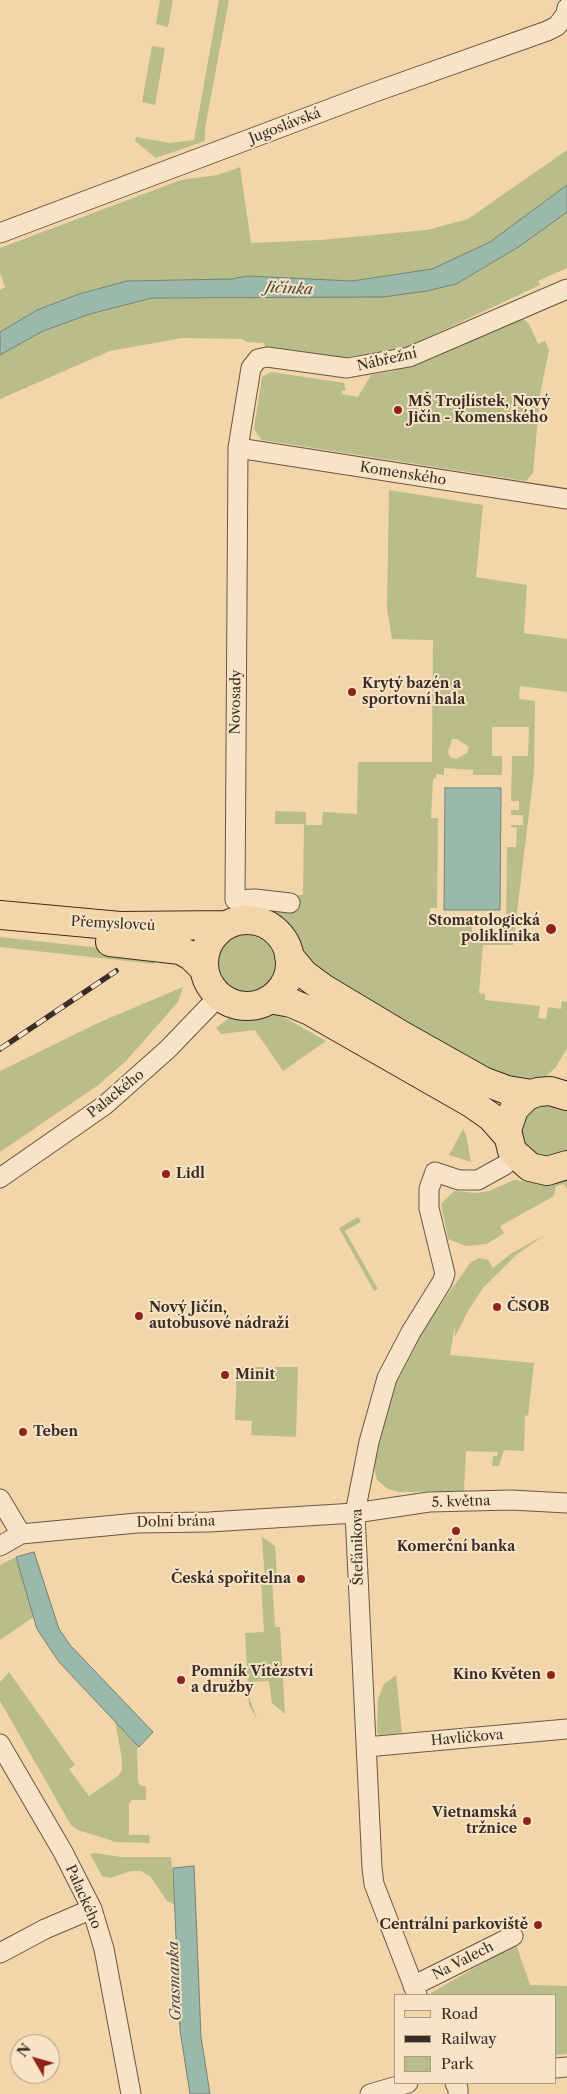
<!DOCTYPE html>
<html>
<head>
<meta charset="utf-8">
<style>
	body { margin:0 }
	#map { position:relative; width:567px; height:2094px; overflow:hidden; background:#f2d5a9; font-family:"Libre Caslon Text",serif }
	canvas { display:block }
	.legend { position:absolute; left:394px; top:1994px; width:162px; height:90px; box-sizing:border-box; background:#f7e4c7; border:1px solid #ac9b86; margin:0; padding:6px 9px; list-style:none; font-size:15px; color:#3b2d25 }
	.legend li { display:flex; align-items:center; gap:10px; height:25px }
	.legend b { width:25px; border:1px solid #ac9b86 }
	.north { position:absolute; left:10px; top:2034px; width:50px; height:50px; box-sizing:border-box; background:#f7e4c7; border:1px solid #ac9b86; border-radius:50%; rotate:308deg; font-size:14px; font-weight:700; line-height:20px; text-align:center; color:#3b2d25 }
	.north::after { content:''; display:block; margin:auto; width:18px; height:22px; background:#8f2418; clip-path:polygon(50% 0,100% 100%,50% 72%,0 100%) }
</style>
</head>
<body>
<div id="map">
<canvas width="567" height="2094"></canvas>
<ul class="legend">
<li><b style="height:6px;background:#f2d5a9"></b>Road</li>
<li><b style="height:6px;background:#3b2d25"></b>Railway</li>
<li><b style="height:14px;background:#b9bd89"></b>Park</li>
</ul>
<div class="north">N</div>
</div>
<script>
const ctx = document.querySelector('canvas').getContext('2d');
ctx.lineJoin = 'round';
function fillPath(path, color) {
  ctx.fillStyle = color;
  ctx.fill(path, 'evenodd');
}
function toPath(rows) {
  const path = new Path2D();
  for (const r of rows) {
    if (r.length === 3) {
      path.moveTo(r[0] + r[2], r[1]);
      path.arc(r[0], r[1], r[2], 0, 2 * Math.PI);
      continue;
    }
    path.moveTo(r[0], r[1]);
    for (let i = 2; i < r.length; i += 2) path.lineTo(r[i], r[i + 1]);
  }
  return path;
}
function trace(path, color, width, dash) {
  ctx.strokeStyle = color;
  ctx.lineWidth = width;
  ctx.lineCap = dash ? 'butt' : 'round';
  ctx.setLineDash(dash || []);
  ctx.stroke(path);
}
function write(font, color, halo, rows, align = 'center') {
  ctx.font = font + ' "Libre Caslon Text",serif';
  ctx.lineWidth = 4;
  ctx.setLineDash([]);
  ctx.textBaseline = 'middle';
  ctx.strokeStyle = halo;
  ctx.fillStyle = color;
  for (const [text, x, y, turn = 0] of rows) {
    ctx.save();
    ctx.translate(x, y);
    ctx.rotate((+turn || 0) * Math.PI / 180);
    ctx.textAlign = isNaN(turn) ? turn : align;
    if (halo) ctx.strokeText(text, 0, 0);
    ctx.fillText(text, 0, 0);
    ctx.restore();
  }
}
fillPath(toPath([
	[160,0,173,0,168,27,156,24],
	[219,0,229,0,205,128,205,141,156,158,135,141,136,137,170,143,194,140],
	[152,46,165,48,155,105,142,102],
	[567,150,567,185,490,242,432,269,352,281,247,276,232,279,127,281,79,294,37,310,0,332,0,290,5,287,0,273,0,248,181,180,218,175,240,167,251,243,320,240,427,230,468,219],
	[567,212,567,268,538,281,540,285,405,348,340,358,267,351,264,343,247,342,242,339,182,338,110,351,0,399,0,355,43,331,90,314,152,298,383,297,427,291,456,284,520,246],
	[522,318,529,324,538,344,545,341,549,350,540,395,533,473,526,481,262,440,254,429,262,377,271,372,344,383,346,391,342,390,342,394,358,397,371,375,393,371,433,358],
	[389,490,483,505,476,577,527,585,524,633,567,639,567,692,520,686,519,699,535,701,534,772,513,945,483,945,479,993,485,994,485,1000,540,1006,538,1018,546,1019,548,1007,561,1009,562,1001,567,1002,567,1048,556,1067,542,1080,521,1085,371,1011,297,954,287,934,277,923,258,914,242,913,290,911,290,895,303,895,304,824,275,824,275,811,306,812,306,825,322,825,323,812,357,814,358,762,432,762,433,640,392,639,387,609],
	[492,727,529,727,528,756,512,756,511,801,519,801,519,810,511,810,511,815,523,815,523,825,511,825,511,827,517,828,516,847,507,847,506,933,472,933,472,923,430,923,430,908,437,908,438,818,431,818,433,779,436,778,436,774,444,775,444,768,473,770,473,775,502,775,502,756,492,756],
	[452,739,457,739,469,747,467,753,456,759,450,757,448,752],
	[246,964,29],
	[0,937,155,954,154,964,0,947],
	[183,987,178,1002,126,1061,97,1086,0,1152,0,1071,98,1023],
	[268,1010,291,1021,326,1041,283,1071,255,1030,221,1034,216,1028,229,1018],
	[531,1104,563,1104,567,1107,567,1155,538,1161,516,1135],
	[463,1129,466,1135,471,1162,449,1155],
	[567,1178,567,1189,564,1184,556,1186,554,1196,500,1226,504,1233,487,1244,466,1246,448,1239,441,1204,454,1191,476,1193,489,1191,514,1180,543,1183],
	[358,1217,361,1222,345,1231,378,1289,374,1291,339,1228],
	[545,1235,516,1255,483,1288,468,1311,455,1337,455,1325,450,1355,534,1363,528,1416,525,1415,524,1451,504,1450,499,1466,492,1466,493,1456,497,1456,498,1452,466,1451,464,1491,399,1492,388,1489,377,1480,374,1468,374,1459,391,1393,423,1329,471,1262,479,1258,488,1260,493,1268,512,1253],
	[237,1367,298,1367,296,1437,251,1435,252,1421,235,1420],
	[262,1537,275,1546,277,1578,272,1579,275,1627,280,1627,285,1714,272,1703,269,1681,249,1682,250,1700,257,1719,249,1705,245,1633,264,1632,261,1581,265,1580],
	[16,1557,35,1616,0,1640,0,1565],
	[9,1672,75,1765,69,1769,89,1796,118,1776,122,1770,122,1759,115,1721,136,1742,139,1747,137,1749,138,1782,141,1786,146,1786,146,1800,132,1800,129,1803,129,1835,149,1835,150,1843,116,1842,78,1830,71,1825,0,1701,0,1682],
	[396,1675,402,1733,380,1735,377,1733,378,1699,384,1684],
	[95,1853,121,1857,171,1857,175,1905,167,1901,150,1876,141,1871,131,1871,110,1878,102,1876,90,1854],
	[516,1944,530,1985,567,1986,567,2054,556,2055,556,1995,432,1995,431,1993]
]), '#b9bd89');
const water = toPath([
	[567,185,567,212,520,246,456,284,427,291,383,297,152,298,90,314,43,331,0,355,0,332,37,310,79,294,127,281,232,279,247,276,352,281,432,269,490,242,567,185],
	[445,788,501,788,500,910,444,910,445,788],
	[34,1552,59,1629,70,1645,153,1732,139,1747,59,1662,37,1629,16,1557,34,1552],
	[194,1866,201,2037,210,2094,190,2094,180,2030,173,1868,194,1866]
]);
fillPath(water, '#9bb9aa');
trace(water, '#758175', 1);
const street = toPath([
	[0,233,372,93,547,31,557,26,566,14,567,8],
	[238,448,567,499],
	[290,903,255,899,235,900,238,448,251,368,258,359,267,357,347,368,409,357,567,289],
	[0,1178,105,1105,168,1049,219,996],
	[0,1499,21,1534],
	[0,1546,21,1534,137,1523,209,1522,355,1513,429,1502,511,1500,567,1503],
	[0,1744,63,1852,92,1909,104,1949,131,2094],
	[366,1747,567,1729],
	[0,1953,45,1929,92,1909],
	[413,1986,513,1936],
	[417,1995,374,1884,372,1868,355,1513,369,1442,387,1378,411,1332,442,1282,445,1274,429,1208,429,1189,435,1172,459,1180,478,1180,505,1165,515,1156],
	[556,2068,567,2067],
	[455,2083,458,2088,458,2094],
	[370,2094,408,2083]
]);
const primary = toPath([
	[0,915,120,926,227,925],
	[247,963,43],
	[110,942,180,950,191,956,204,969],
	[289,956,304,974,323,988,403,1036,483,1081,507,1090,532,1094],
	[270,999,291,1003,310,1011,471,1103,491,1117,507,1135],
	[567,1096,550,1091,538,1092,527,1096,514,1109,507,1130,512,1151,530,1167,547,1171,567,1165]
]);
trace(street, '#695746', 21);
trace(primary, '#3b2d25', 30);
trace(street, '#f7e4c7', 19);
trace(primary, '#f2d5a9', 28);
const rail = toPath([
	[0,1049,116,971]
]);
trace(rail, '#3b2d25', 5.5);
trace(rail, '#f7e4c7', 4, [11]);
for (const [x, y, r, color] of [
	[398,410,5,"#8f2418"],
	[352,692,5,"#8f2418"],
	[551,929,6,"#8f2418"],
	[166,1174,5,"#8f2418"],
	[497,1307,5,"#8f2418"],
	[139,1316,5,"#8f2418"],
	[225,1375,5,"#8f2418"],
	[23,1432,5,"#8f2418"],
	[456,1531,5,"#8f2418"],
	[301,1579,5,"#8f2418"],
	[551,1675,5,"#8f2418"],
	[181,1680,5,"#8f2418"],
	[527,1821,5,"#8f2418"],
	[538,1925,5,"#8f2418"]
]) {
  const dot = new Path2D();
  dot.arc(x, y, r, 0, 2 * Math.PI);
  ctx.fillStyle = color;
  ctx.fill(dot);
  trace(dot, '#f7e4c7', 2);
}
write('14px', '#3b2d25', '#f7e4c7', [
	["Jugoslávská",285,126,-21],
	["Nábřežní",387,360,-13],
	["Komenského",403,474,9],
	["Novosady",236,702,-89],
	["Přemyslovců",113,924,3],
	["Palackého",116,1094,-39],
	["5. května",461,1502,-2],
	["Dolní brána",176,1522,-1],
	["Štefánikova",358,1547,-91],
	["Havlíčkova",467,1738,-5],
	["Palackého",83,1897,66],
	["Na Valech",463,1961,-27]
]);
write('bold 14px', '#3b2d25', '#f7e4c7', [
	["MŠ Trojlístek, Nový",408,402],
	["Jičín - Komenského",408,418],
	["Krytý bazén a",362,684],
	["sportovní hala",362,700],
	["Stomatologická",540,921,"right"],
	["poliklinika",540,937,"right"],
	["Lidl",176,1174],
	["ČSOB",507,1307],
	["Nový Jičín,",149,1308],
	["autobusové nádraží",149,1324],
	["Minit",235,1375],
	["Teben",33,1432],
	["Komerční banka",456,1547,"center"],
	["Česká spořitelna",291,1579,"right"],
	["Pomník Vítězství",191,1672],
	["a družby",191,1688],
	["Kino Květen",541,1675,"right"],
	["Vietnamská",517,1813,"right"],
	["tržnice",517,1829,"right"],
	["Centrální parkoviště",528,1925,"right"]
], 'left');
write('italic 15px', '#4e4940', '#f7e4c7', [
	["Jičínka",289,289,3],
	["Grasmanka",175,1981,-92]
]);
</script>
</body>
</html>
